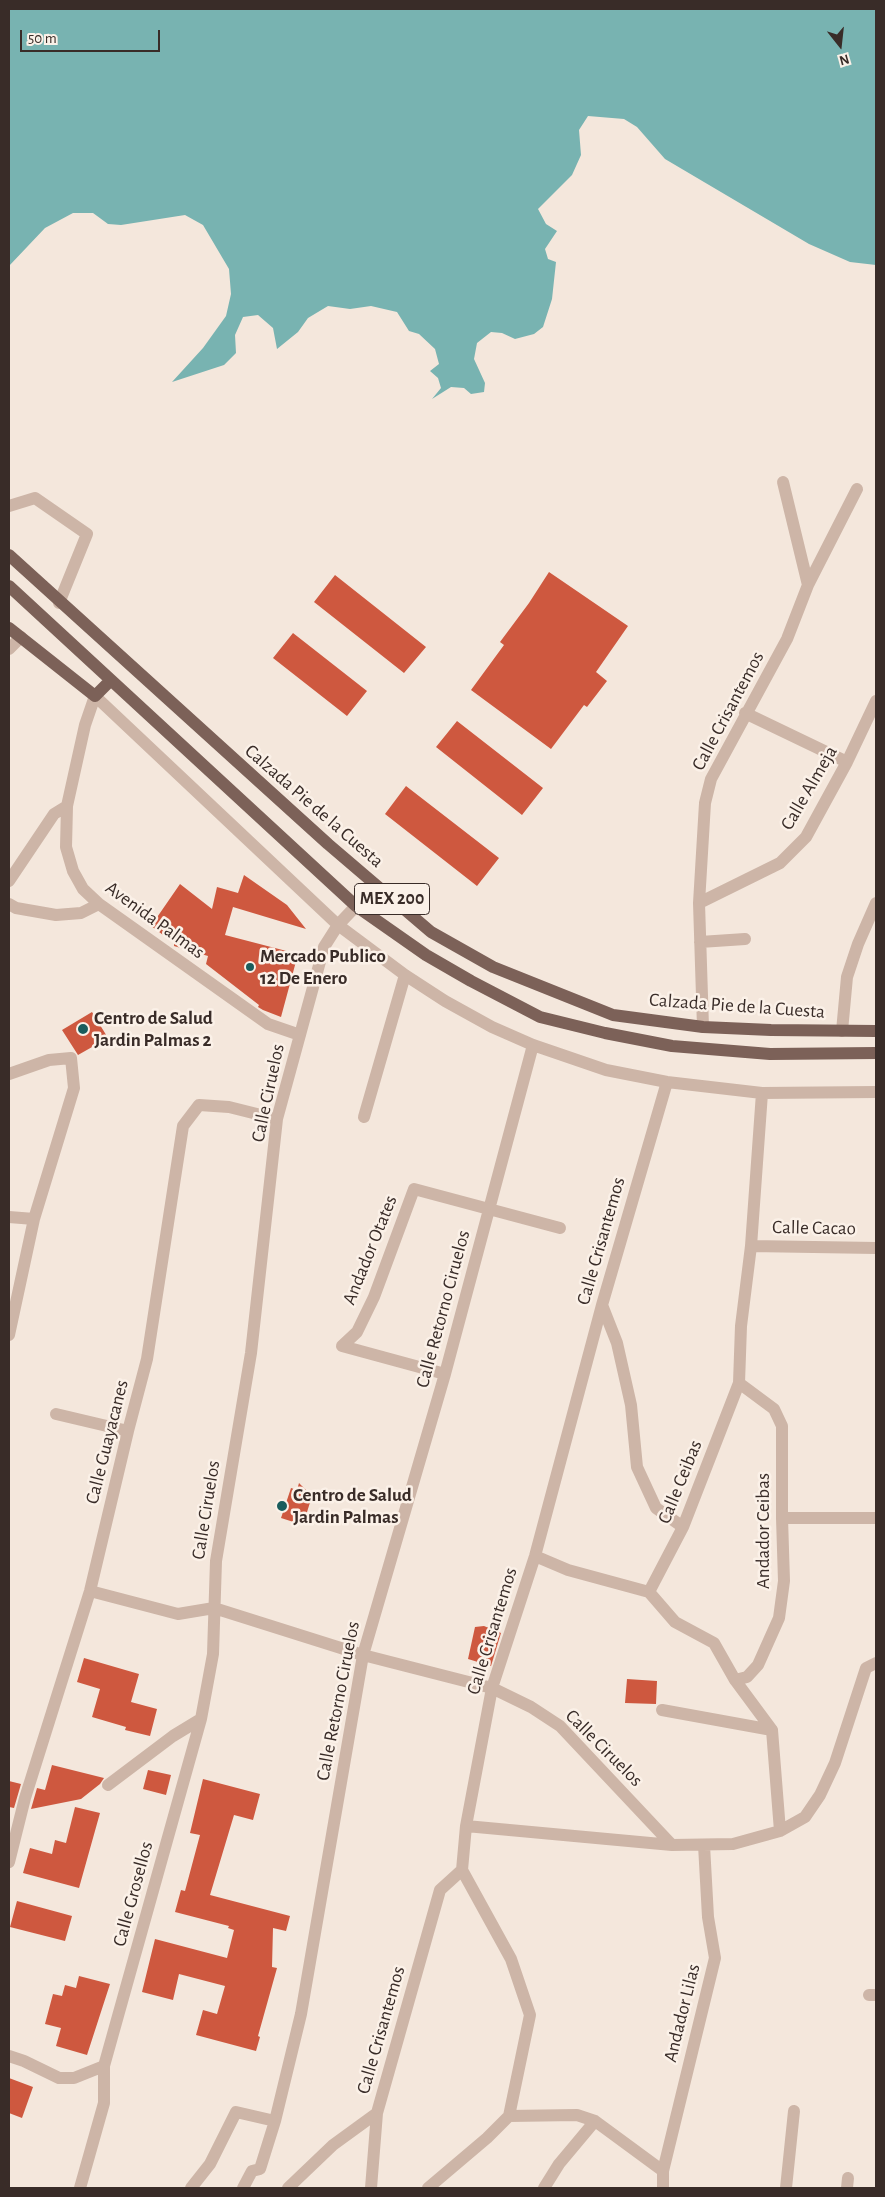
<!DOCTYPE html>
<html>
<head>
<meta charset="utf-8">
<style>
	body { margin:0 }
	#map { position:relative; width:885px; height:2197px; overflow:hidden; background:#f4e7dc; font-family:"Alegreya Sans",sans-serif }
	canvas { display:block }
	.frame { position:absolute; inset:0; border:10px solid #392c28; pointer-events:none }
	.north { position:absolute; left:815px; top:20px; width:50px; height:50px; -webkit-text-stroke:4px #fbf1e8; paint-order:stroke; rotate:164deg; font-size:14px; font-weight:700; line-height:20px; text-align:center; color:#392c28 }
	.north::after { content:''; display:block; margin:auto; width:18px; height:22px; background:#392c28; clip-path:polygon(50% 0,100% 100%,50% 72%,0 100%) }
	.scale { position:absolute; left:20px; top:30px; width:140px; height:22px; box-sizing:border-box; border:2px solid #392c28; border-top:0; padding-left:6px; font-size:15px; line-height:18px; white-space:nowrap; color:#392c28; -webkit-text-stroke:4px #fbf1e8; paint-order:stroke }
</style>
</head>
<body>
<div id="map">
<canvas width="885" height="2197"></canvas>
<div class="frame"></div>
<div class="north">N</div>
<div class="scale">50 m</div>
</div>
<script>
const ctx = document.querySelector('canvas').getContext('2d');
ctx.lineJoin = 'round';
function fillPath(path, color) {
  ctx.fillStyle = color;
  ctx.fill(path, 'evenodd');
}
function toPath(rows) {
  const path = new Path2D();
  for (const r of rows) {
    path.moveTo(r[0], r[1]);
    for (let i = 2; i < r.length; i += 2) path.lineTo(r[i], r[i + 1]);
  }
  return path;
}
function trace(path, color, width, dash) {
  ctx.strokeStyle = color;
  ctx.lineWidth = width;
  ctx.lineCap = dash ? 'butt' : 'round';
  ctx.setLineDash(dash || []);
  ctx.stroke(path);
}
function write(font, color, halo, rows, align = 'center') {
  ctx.font = font + ' "Alegreya Sans",sans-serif';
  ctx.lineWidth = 5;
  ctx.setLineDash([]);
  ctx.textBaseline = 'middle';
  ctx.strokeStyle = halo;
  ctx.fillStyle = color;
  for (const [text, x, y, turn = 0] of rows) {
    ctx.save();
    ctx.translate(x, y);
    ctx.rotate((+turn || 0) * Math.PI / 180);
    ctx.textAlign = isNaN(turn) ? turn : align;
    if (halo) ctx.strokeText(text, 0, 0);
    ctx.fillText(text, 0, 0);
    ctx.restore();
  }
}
fillPath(toPath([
	[9,9,876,9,876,265,850,262,809,244,665,159,637,127,624,119,588,116,579,130,581,155,572,175,538,209,546,224,557,231,545,249,548,259,556,262,552,299,543,327,534,334,515,339,502,333,491,332,477,343,474,359,485,383,484,392,471,394,464,388,451,387,432,399,441,388,438,378,430,371,439,364,435,349,419,334,409,331,397,312,371,306,350,309,328,306,308,318,298,332,277,349,273,328,258,315,243,317,235,335,236,353,224,365,172,382,203,348,226,316,231,294,229,269,203,225,185,215,121,225,108,224,93,213,73,213,45,228,9,266]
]), '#78b3b1');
fillPath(toPath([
	[549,572,628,626,596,672,607,681,587,707,584,705,551,749,471,690,504,645,500,642,529,603],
	[335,575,426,647,404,673,314,602],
	[293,633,367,691,347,716,273,658],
	[457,721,543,788,522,815,436,747],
	[406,786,499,858,477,886,385,814],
	[244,875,287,905,306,929,233,907,225,935,298,954,281,1017,263,1010,258,1007,259,1005,206,964,208,956,174,946,174,943,151,926,180,884,212,909,217,887,238,893],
	[92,1012,108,1038,78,1055,62,1030],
	[299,1483,312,1496,303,1525,281,1518,291,1488,297,1490],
	[484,1626,501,1633,491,1666,468,1659,475,1627],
	[84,1658,139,1674,131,1702,157,1709,150,1736,125,1730,126,1727,92,1717,100,1689,77,1682],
	[627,1679,657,1681,656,1704,625,1703],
	[52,1765,104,1778,100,1784,81,1799,31,1809,37,1788,45,1790],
	[148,1770,171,1775,166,1795,143,1789],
	[203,1779,260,1794,253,1820,234,1815,210,1895,290,1916,286,1931,273,1928,272,1967,277,1968,258,2036,260,2037,256,2051,196,2035,203,2010,217,2014,225,1986,179,1974,173,2000,142,1992,155,1939,227,1958,234,1930,228,1928,229,1926,175,1912,181,1890,185,1891,200,1835,190,1833],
	[9,1781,21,1784,14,1808,9,1807],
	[75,1807,100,1813,79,1888,23,1873,30,1848,52,1854,55,1840,66,1843],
	[17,1901,72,1916,65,1941,10,1927],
	[79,1976,110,1984,87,2055,56,2046,61,2028,45,2024,53,1994,62,1996,65,1985,76,1988],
	[9,2078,33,2087,22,2118,9,2113]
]), '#ce583f');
trace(toPath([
	[783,482,808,585],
	[9,506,35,498,87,534,59,603],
	[9,649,21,637],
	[745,713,847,762],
	[9,881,54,814,67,806],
	[699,903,780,863,806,837,847,762,876,701],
	[9,904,16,908,56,915,81,913,99,904],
	[700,942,745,939],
	[703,1027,699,903,705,803,711,779,787,639,808,585,857,489],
	[842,1031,847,977,858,944,876,903],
	[300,1035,268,1024,99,904,83,889,73,871,66,847,67,806,85,725,95,696,338,925,405,975,445,1001,492,1027,533,1045,606,1070,667,1082,762,1093,876,1092],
	[9,1074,49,1060,71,1058,74,1088,34,1219,9,1335],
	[364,1117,405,975],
	[9,1217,34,1219],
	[751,1246,876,1248],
	[602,1305,617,1343,631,1405,637,1467,656,1508,683,1527],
	[445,1374,342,1346,357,1332,374,1297,414,1189,560,1228],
	[56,1414,128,1431],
	[782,1518,876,1518],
	[535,1556,568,1570,649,1592],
	[90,1591,178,1614,214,1608,363,1655,492,1688,531,1707,560,1726,672,1845,733,1844,780,1831,805,1817,820,1795,835,1763,866,1668,876,1663],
	[649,1592,683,1527,739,1383,741,1326,751,1246,762,1093],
	[649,1592,675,1622,714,1643,735,1680,772,1730,780,1831],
	[735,1680,747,1677,758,1665,779,1618,784,1581,782,1518,782,1426,774,1409,739,1383],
	[662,1710,772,1730],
	[108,1785,173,1736,201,1719],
	[466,1826,672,1845],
	[9,1862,25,1798,90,1591,128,1431,147,1359,183,1126,199,1105,229,1107,277,1119],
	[869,1995,876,1995],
	[9,2056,24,2061,59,2078,74,2078,104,2066],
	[509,2116,577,2115,595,2121,663,2171],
	[80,2188,104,2103,104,2066,201,1719,213,1654,216,1561,251,1353,277,1119,324,947,338,925,356,906],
	[191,2188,210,2164,236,2112,275,2121],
	[243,2188,252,2171,260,2169,275,2121,301,2014,363,1655,445,1374,533,1045],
	[288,2188,333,2145,377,2113],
	[371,2188,377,2113,440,1890,462,1870,466,1826,492,1688,535,1556,602,1305,667,1082],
	[428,2188,487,2138,509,2116,530,2015,511,1959,462,1870],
	[544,2188,559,2164,595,2121],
	[663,2188,663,2171,715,1958,708,1917,704,1845],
	[786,2188,794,2111],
	[847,2188,848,2178]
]), '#cdb5a7', 12);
trace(toPath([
	[9,555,328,844,431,932,493,967,613,1015,703,1027,771,1030,876,1031],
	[9,586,356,906,426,955,471,981,540,1017,605,1033,672,1046,770,1054,876,1053],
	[9,628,95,696,110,681]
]), '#7c6158', 12);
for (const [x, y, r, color] of [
	[250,967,5,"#1a5d5d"],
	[83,1029,6,"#1a5d5d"],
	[282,1506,6,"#1a5d5d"]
]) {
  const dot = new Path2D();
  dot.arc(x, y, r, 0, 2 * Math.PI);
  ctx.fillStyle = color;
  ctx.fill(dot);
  trace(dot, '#fbf1e8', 2);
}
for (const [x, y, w] of [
	[392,899,75]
]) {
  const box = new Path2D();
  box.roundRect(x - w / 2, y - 15.5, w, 31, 4);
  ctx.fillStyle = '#fbf1e8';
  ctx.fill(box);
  trace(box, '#392c28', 1);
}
write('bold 18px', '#392c28', null, [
	["MEX 200",392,899]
]);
write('19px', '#392c28', '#fbf1e8', [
	["Calle Crisantemos",728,711,-62],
	["Calle Almeja",809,788,-60],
	["Calzada Pie de la Cuesta",314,806,41],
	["Avenida Palmas",155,920,36],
	["Calzada Pie de la Cuesta",737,1006,4],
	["Calle Ciruelos",268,1093,-78],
	["Calle Cacao",814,1228,1],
	["Calle Crisantemos",601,1241,-74],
	["Andador Otates",370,1250,-68],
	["Calle Retorno Ciruelos",443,1309,-75],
	["Calle Guayacanes",107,1442,-76],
	["Calle Ceibas",680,1482,-68],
	["Calle Ciruelos",206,1510,-81],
	["Andador Ceibas",763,1531,-90],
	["Calle Crisantemos",492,1631,-73],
	["Calle Retorno Ciruelos",338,1701,-79],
	["Calle Ciruelos",604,1748,45],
	["Calle Grosellos",133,1894,-75],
	["Andador Lilas",682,2013,-76],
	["Calle Crisantemos",381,2030,-74]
]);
write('bold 19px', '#392c28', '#fbf1e8', [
	["Mercado Publico",260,956],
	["12 De Enero",260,978],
	["Centro de Salud",94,1018],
	["Jardin Palmas 2",94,1040],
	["Centro de Salud",293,1495],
	["Jardin Palmas",293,1517]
], 'left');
</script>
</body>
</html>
